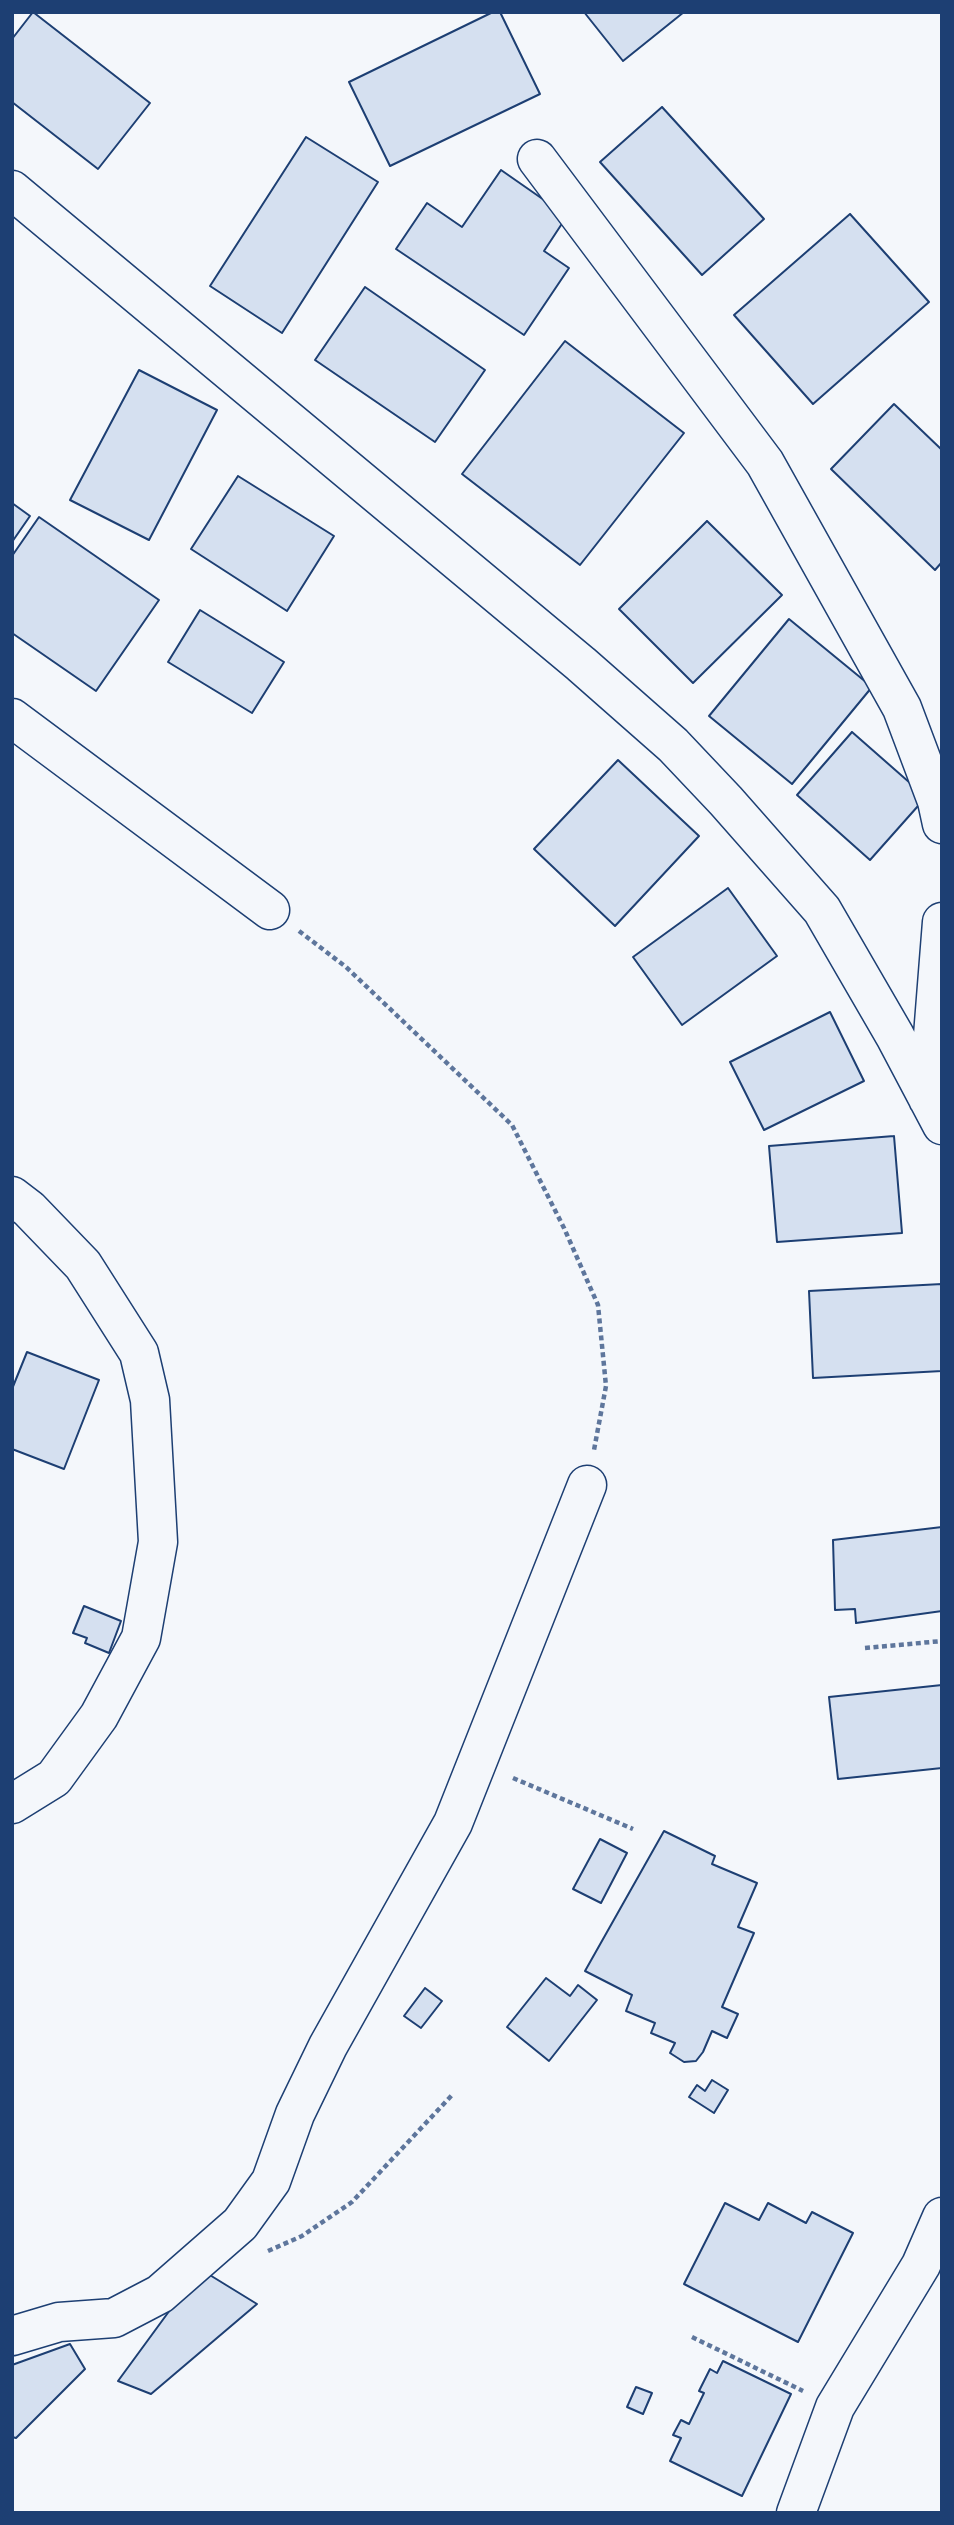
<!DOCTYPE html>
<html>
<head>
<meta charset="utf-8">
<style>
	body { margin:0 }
	#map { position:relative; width:954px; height:2525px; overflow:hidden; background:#f4f7fb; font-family:Georgia,serif }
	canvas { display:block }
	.frame { position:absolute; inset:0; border:14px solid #1d3f73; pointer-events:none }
</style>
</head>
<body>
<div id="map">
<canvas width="954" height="2525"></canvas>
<div class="frame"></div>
</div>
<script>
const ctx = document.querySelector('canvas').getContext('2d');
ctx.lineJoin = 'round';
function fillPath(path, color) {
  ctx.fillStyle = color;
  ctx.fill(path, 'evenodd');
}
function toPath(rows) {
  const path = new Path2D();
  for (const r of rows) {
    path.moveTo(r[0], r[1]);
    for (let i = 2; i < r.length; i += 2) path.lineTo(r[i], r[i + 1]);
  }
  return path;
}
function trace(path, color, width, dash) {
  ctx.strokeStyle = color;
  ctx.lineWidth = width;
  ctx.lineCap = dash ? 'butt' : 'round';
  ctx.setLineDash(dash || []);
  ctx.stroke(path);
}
const building = toPath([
	[33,12,150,103,98,169,12,102,12,39,33,12],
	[493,12,500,12,540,94,390,166,349,82,493,12],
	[584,12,684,12,623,61,584,12],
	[662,107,764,219,702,275,600,162,662,107],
	[306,137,378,182,282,333,210,286,306,137],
	[501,170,567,216,544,251,569,268,524,335,396,249,427,203,462,227,501,170],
	[850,214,929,302,813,404,734,315,850,214],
	[365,287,485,370,435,442,315,360,365,287],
	[565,341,684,433,580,565,462,474,565,341],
	[139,370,217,410,149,540,70,500,139,370],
	[894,404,942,450,942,562,935,570,831,469,894,404],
	[238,476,334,536,287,611,191,549,238,476],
	[12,503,30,516,12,542,12,503],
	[39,517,159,600,96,691,12,633,12,556,39,517],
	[707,521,782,595,693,683,619,609,707,521],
	[200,610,284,662,252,713,168,662,200,610],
	[789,619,872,687,792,784,709,716,789,619],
	[852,732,926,797,870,860,797,795,852,732],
	[618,760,699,836,615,926,534,849,618,760],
	[728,888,777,956,682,1025,633,957,728,888],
	[830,1012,864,1081,764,1130,730,1062,830,1012],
	[894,1136,902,1233,777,1242,769,1146,894,1136],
	[942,1284,942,1371,813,1378,809,1291,942,1284],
	[27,1352,99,1380,64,1469,12,1449,12,1389,27,1352],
	[942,1527,942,1611,856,1623,855,1609,835,1610,833,1540,942,1527],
	[84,1606,121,1621,109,1653,85,1643,87,1638,73,1633,84,1606],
	[942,1685,942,1768,838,1779,829,1697,942,1685],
	[664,1831,715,1856,712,1864,757,1883,738,1927,754,1933,722,2007,738,2014,727,2038,712,2031,703,2052,696,2061,684,2062,670,2053,675,2043,651,2033,655,2023,626,2011,632,1995,585,1971,664,1831],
	[600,1839,627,1853,601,1903,573,1889,600,1839],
	[546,1978,570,1996,578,1985,597,2000,549,2061,507,2027,546,1978],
	[425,1988,442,2001,421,2028,404,2016,425,1988],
	[712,2080,728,2090,714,2113,689,2097,697,2085,705,2091,712,2080],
	[725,2203,759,2220,768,2203,806,2223,812,2212,853,2233,798,2342,684,2284,725,2203],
	[200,2269,257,2304,151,2394,118,2381,200,2269],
	[70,2344,85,2369,16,2438,12,2437,12,2365,70,2344],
	[723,2361,791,2394,742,2496,670,2461,681,2438,673,2435,681,2420,689,2424,704,2393,699,2391,710,2369,717,2373,723,2361],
	[636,2387,652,2393,643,2414,627,2407,636,2387]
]);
fillPath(building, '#d5e0f0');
trace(building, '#1d3f73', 2);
const minor = toPath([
	[537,159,765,463,902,708,937,801,942,824],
	[12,190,581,664,673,745,726,801,822,910,895,1036,942,1125],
	[12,718,270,910],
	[928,1099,942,922],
	[12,1196,29,1209,83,1265,139,1353,150,1400,158,1542,141,1638,99,1716,54,1778,12,1804],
	[12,2336,59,2322,114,2318,160,2294,240,2224,271,2181,295,2114,328,2046,453,1823,587,1485],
	[796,2513,835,2407,921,2265,942,2217]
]);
trace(minor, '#1d3f73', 41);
trace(toPath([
	[299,931,346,967,512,1125,564,1228,598,1305,606,1386,594,1450],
	[865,1648,942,1641],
	[513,1778,633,1829],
	[268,2251,302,2236,352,2202,453,2094],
	[692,2337,803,2391]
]), '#5e769c', 4.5, [5, 3.5]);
trace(minor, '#f4f7fb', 38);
</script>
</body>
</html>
